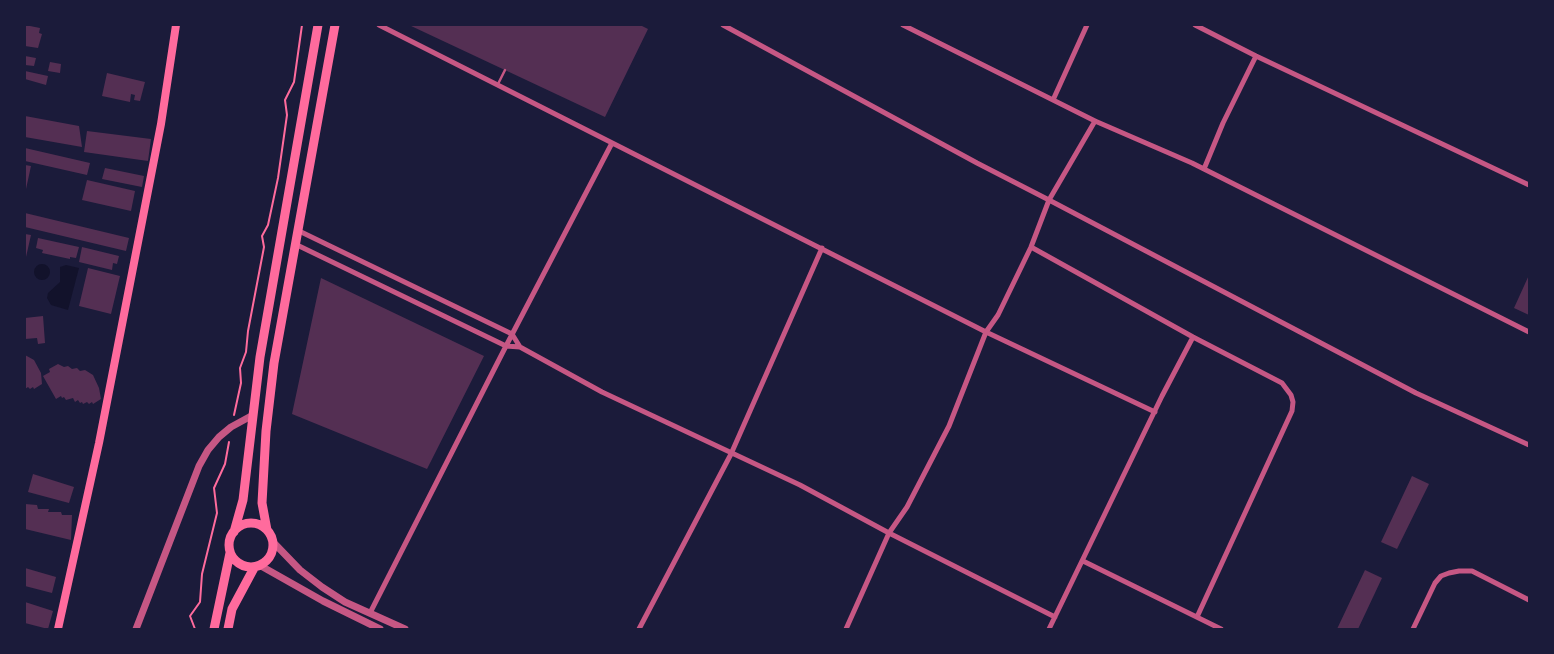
<!DOCTYPE html>
<html>
<head>
<meta charset="utf-8">
<style>
	body { margin:0 }
	#map { position:relative; width:1554px; height:654px; overflow:hidden; background:#1b1b3a; font-family:Ubuntu,sans-serif }
	canvas { display:block }
	.frame { position:absolute; inset:0; border:26px solid #1b1b3a; pointer-events:none }
</style>
</head>
<body>
<div id="map">
<canvas width="1554" height="654"></canvas>
<div class="frame"></div>
</div>
<script>
const ctx = document.querySelector('canvas').getContext('2d');
ctx.lineJoin = 'round';
function fillPath(path, color) {
  ctx.fillStyle = color;
  ctx.fill(path, 'evenodd');
}
function toPath(rows) {
  const path = new Path2D();
  for (const r of rows) {
    if (r.length === 3) {
      path.moveTo(r[0] + r[2], r[1]);
      path.arc(r[0], r[1], r[2], 0, 2 * Math.PI);
      continue;
    }
    path.moveTo(r[0], r[1]);
    for (let i = 2; i < r.length; i += 2) path.lineTo(r[i], r[i + 1]);
  }
  return path;
}
function trace(path, color, width, dash) {
  ctx.strokeStyle = color;
  ctx.lineWidth = width;
  ctx.lineCap = dash ? 'butt' : 'round';
  ctx.setLineDash(dash || []);
  ctx.stroke(path);
}
fillPath(toPath([
	[42,272,8],
	[66,265,79,268,68,310,51,305,47,298,48,293,60,282,60,267]
]), '#12122b');
fillPath(toPath([
	[25,25,40,28,39,33,42,34,38,48,25,46],
	[409,25,640,25,648,29,605,117],
	[25,56,36,58,34,66,25,65],
	[50,62,61,64,60,73,48,71],
	[25,71,48,76,46,85,25,79],
	[107,73,145,82,140,101,134,100,135,95,131,94,130,102,102,96],
	[25,116,79,126,82,147,25,137],
	[87,131,151,139,148,161,84,152],
	[25,148,90,163,87,175,25,161],
	[25,165,31,166,26,189,25,189],
	[105,168,144,176,142,187,102,179],
	[87,180,135,191,131,211,82,200],
	[25,213,129,238,126,251,25,227],
	[25,234,31,235,26,257,25,257],
	[38,238,79,247,76,258,70,257,70,259,42,253,43,250,36,248],
	[82,247,119,256,117,264,113,263,112,270,79,262],
	[88,268,120,276,111,314,79,306],
	[1529,275,1529,315,1514,308],
	[321,278,484,356,427,469,292,414],
	[43,316,45,343,38,344,37,338,25,339,25,318],
	[25,355,34,360,41,373,42,384,34,389,33,387,30,389,28,387,25,389],
	[58,364,64,367,68,366,72,369,77,368,80,371,85,370,93,375,99,388,101,399,93,404,92,402,89,404,87,402,83,404,82,402,80,403,78,400,75,402,73,398,66,400,64,397,62,398,61,396,56,399,43,376,50,372,49,369],
	[33,474,74,487,69,503,28,492],
	[1412,476,1429,484,1397,549,1381,542],
	[25,504,37,505,38,509,49,509,48,512,61,512,62,515,72,515,71,540,25,529],
	[25,568,56,577,52,593,25,586],
	[1365,570,1382,578,1358,629,1337,629],
	[25,602,53,611,48,629,25,623]
]), '#542f53');
trace(toPath([
	[234,415,241,383,240,368,246,352,248,331,264,247,262,236,268,225,278,178,287,115,285,100,294,82,302,25],
	[195,629,190,616,200,602,202,574,217,513,214,488,225,464,229,442]
]), '#ff6b9d', 2);
trace(toPath([
	[498,84,505,70]
]), '#c65784', 2.5);
trace(toPath([
	[379,25,986,332,1155,412],
	[723,25,977,163,1049,200,1416,393,1529,445],
	[903,25,1095,121,1192,163,1529,332],
	[1195,25,1256,56,1529,185],
	[1053,100,1087,25],
	[1204,169,1223,123,1256,56],
	[297,230,512,334,520,347],
	[295,244,506,346,520,347,602,392,800,485,889,533,1055,617],
	[1031,247,1193,337,1282,383,1291,395,1293,402,1292,411,1197,617],
	[1083,561,1221,629],
	[370,613,506,346,612,143],
	[639,629,731,454,822,248],
	[846,629,889,533,907,507,949,426,986,332,998,315,1031,247,1049,200,1095,121],
	[1049,629,1162,396,1193,337],
	[1413,629,1435,583,1441,576,1449,573,1459,571,1472,571,1529,600]
]), '#c65784', 5);
trace(toPath([
	[274,543,300,570,322,587,345,602,405,629],
	[261,566,323,601,380,629],
	[136,629,199,466,208,450,219,437,231,427,253,415]
]), '#c65784', 7);
trace(toPath([
	[58,629,99,443,161,124,176,25]
]), '#ff6b9d', 8);
trace(toPath([
	[251,545,22],
	[267,530,262,503,266,431,274,363,335,25],
	[234,532,243,500,260,357,318,25],
	[214,629,230,553],
	[228,629,232,609,254,568]
]), '#ff6b9d', 9);
</script>
</body>
</html>
